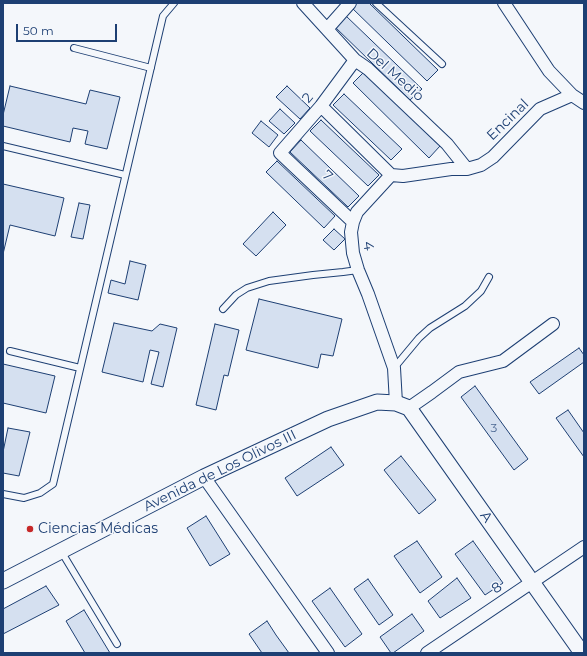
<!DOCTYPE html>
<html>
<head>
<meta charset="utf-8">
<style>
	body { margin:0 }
	#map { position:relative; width:587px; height:656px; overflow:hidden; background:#f4f7fb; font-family:Montserrat,sans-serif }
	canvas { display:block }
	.frame { position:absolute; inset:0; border:4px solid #1d3f73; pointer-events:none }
	.scale { position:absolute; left:16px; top:24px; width:101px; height:18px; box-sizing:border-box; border:2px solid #1d3f73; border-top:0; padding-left:5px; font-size:12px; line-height:14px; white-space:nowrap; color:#1d3f73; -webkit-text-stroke:3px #f4f7fb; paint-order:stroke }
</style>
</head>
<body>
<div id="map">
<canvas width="587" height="656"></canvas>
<div class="frame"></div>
<div class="scale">50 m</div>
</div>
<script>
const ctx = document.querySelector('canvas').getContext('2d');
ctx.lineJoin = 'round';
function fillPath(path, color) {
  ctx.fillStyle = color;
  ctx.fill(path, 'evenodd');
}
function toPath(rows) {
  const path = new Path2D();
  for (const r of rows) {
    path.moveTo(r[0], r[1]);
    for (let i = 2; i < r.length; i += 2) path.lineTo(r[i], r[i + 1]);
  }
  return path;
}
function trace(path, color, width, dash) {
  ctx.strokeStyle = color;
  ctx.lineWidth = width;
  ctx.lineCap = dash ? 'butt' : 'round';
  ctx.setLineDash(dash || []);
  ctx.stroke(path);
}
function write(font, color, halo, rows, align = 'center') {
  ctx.font = font + ' Montserrat,sans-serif';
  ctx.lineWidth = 3;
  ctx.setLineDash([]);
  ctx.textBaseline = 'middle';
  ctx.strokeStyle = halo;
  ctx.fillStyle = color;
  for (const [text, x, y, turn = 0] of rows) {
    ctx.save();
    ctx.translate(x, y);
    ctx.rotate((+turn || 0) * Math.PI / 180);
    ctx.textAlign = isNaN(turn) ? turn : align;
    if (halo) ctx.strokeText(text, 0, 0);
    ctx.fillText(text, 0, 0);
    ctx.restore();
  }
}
const building = toPath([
	[355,3,369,3,438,70,427,81,351,7,355,3],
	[345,15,422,89,410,100,334,26,345,15],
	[364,72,440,146,429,158,353,83,364,72],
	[10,86,86,104,90,90,120,97,107,149,85,144,88,131,73,128,70,142,3,126,3,115,10,86],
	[287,86,310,108,300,119,276,97,287,86],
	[344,94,402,149,391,160,333,105,344,94],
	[280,109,295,123,284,134,269,121,280,109],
	[321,120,379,175,368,186,310,131,321,120],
	[261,121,278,135,269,147,252,133,261,121],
	[301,140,359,196,348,207,290,152,301,140],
	[277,161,335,216,324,228,266,172,277,161],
	[3,184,64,198,55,236,10,225,3,254,3,184],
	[79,203,90,205,83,239,71,237,79,203],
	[273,212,286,225,256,256,243,244,273,212],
	[334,229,345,239,334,250,323,240,334,229],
	[130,261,146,265,138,300,108,293,111,280,125,284,130,261],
	[259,299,342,319,333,356,321,354,318,368,246,350,259,299],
	[114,323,152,331,160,324,177,328,163,387,151,384,159,352,150,350,143,382,102,372,114,323],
	[215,324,239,330,228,376,224,375,216,410,196,405,215,324],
	[579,348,584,355,584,362,539,394,530,382,579,348],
	[3,364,55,376,46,413,3,403,3,364],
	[475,386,528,459,514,470,461,397,475,386],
	[568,410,584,433,584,457,556,418,568,410],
	[8,428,30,432,19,476,3,473,3,452,8,428],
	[331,447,344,465,297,496,285,478,331,447],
	[401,456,436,500,419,514,384,470,401,456],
	[206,516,230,554,210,566,187,528,206,516],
	[417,541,442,577,420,593,394,556,417,541],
	[473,541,503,583,485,595,455,554,473,541],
	[457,578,471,598,440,618,428,601,457,578],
	[368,579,393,615,379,625,354,589,368,579],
	[46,586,59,605,3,634,3,609,46,586],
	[330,588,362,634,345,647,312,601,330,588],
	[84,610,110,653,85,653,66,621,84,610],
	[412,614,424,631,393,653,391,653,380,637,412,614],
	[267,621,276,635,289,653,262,653,249,634,267,621]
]);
fillPath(building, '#d5e0f0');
trace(building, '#1d3f73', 1);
const service = toPath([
	[376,3,442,64],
	[74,48,151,68],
	[3,146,125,175],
	[223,309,236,295,247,288,269,281,313,275,343,272,358,270],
	[10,351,80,368],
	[394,368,419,338,430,328,465,306,481,291,489,277],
	[3,494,24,498,40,493,53,484,163,16,174,3],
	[61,551,117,644]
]);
const minor = toPath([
	[303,3,355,60,368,69,447,144,467,169],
	[504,3,549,71,572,95,584,103],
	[327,29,350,3],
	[321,106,391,175],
	[353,222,280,153,321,106,355,60],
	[396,403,394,368,368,294,358,270,353,253,351,232,353,222,357,212,391,175,403,176,451,169,467,169,481,165,493,157,540,109,572,95],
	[409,408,432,392,459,372,503,361,553,324],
	[204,477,328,653],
	[427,653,584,547]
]);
const tertiary = toPath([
	[3,581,204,477,328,419,377,402,396,403,409,408,582,653]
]);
trace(service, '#1d3f73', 8);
trace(minor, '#1d3f73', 14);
trace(tertiary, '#1d3f73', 17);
trace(service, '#f4f7fb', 6);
trace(minor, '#f4f7fb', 12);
trace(tertiary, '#f4f7fb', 15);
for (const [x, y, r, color] of [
	[30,529,4,"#c62828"]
]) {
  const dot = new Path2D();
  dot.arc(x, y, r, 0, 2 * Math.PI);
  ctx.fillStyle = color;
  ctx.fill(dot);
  trace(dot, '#f4f7fb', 1.5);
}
write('12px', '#4b6792', null, [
	["3",494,428]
]);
write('14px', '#1d3f73', '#f4f7fb', [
	["Del Medio",395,75,42],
	["2",308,98,-50],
	["Encinal",508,120,-44],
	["7",327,176,44],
	["4",368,246,82],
	["Avenida de Los Olivos III",220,471,-26],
	["A",486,517,55],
	["8",497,588,-34]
]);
write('14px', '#1d3f73', '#f4f7fb', [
	["Ciencias Médicas",38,529]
], 'left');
</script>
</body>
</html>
